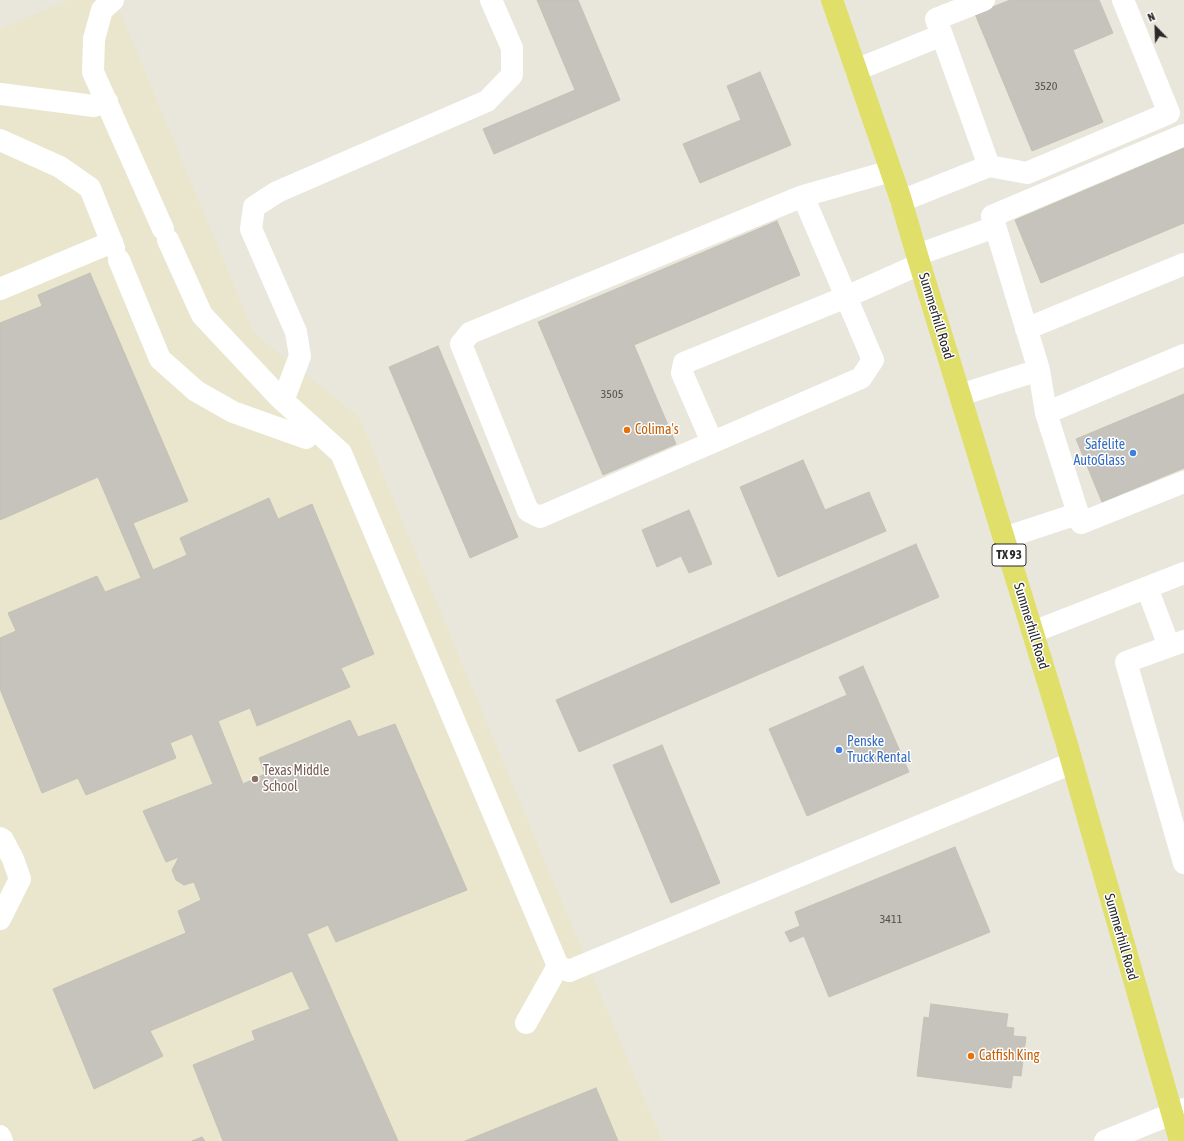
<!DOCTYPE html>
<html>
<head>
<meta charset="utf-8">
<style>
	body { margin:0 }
	#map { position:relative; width:1184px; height:1141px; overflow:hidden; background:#e9e7dc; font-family:"Asap Condensed",sans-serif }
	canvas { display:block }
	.north { position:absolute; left:1136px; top:8px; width:40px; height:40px; -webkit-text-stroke:3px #fff; paint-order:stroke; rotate:337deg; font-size:11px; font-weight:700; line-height:16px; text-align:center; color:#292929 }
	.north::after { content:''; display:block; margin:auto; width:14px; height:18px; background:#292929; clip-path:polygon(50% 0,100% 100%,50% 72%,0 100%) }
</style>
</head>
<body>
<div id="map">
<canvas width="1184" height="1141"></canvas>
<div class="north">N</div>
</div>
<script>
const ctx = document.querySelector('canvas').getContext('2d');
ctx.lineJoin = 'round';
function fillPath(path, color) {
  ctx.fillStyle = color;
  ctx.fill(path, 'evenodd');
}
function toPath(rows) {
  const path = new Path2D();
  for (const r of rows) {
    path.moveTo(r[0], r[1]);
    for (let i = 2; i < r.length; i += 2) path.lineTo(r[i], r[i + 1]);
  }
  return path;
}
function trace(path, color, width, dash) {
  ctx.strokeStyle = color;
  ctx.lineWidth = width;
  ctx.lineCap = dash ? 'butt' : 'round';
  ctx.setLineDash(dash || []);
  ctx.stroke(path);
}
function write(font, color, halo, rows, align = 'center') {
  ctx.font = font + ' "Asap Condensed",sans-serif';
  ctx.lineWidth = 3;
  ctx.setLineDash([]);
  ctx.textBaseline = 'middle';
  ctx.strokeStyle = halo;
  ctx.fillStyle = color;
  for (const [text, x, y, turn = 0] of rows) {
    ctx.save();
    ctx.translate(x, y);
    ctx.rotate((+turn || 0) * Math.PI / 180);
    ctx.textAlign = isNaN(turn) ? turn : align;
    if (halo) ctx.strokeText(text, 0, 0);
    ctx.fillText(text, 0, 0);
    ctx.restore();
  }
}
fillPath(toPath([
	[68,0,115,0,254,333,359,417,662,1141,0,1141,0,29]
]), '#e9e6cd');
const building = toPath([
	[537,0,578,0,620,100,494,154,483,129,575,90,537,0],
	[1010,0,1099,0,1113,33,1073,50,1103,122,1032,151,975,14,1010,0],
	[760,72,791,145,700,183,683,144,741,120,727,86,760,72],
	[1184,148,1184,223,1041,283,1015,220,1184,148],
	[777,221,800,275,634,345,676,444,603,475,538,322,777,221],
	[90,273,188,501,133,523,153,570,187,555,180,538,269,498,278,519,312,504,374,654,341,668,350,687,257,726,250,708,218,721,243,784,265,774,259,758,350,720,358,737,395,724,467,890,336,942,328,925,307,934,398,1141,223,1141,193,1065,255,1040,252,1031,310,1009,292,971,150,1031,163,1056,94,1089,53,989,186,933,178,911,201,900,194,882,184,885,176,880,172,870,179,857,166,862,143,811,213,784,192,734,170,743,176,758,86,795,78,778,42,793,0,689,0,638,16,631,8,613,97,576,105,592,141,578,98,477,0,520,0,323,42,306,38,295,90,273],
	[438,346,518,537,470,558,389,367,438,346],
	[1184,394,1184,468,1102,502,1076,439,1184,394],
	[803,460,825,510,869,492,886,531,778,577,740,487,803,460],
	[689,510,712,564,689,573,681,556,657,567,642,530,689,510],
	[916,544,939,597,579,752,556,700,916,544],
	[863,666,909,772,807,816,769,729,847,695,839,677,863,666],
	[662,745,720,883,671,903,613,765,662,745],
	[955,847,990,932,829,997,804,936,790,942,785,932,800,926,795,912,955,847],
	[931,1004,1008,1014,1006,1027,1014,1028,1013,1036,1026,1037,1021,1076,1013,1075,1011,1088,917,1076,924,1017,929,1018,931,1004],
	[596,1088,618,1141,465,1141,596,1088],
	[202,1137,205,1141,192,1141,202,1137]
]);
fillPath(building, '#c5c3bb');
trace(building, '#c4c2b6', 1);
trace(toPath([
	[113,0,102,10,94,39,93,72,163,229],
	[942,35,936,19,984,0],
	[856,70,942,35,989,166,901,201],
	[0,94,94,106,107,101],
	[0,140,60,167,90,188,114,248],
	[989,166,1027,173,1169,113,1123,0],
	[803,196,873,360,861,378,540,517,528,511,461,344,470,333,803,196,891,171],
	[168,240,202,315,279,397,341,453,558,966,526,1023],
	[917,255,995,227],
	[119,260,160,359,196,391,233,412,306,438,313,428],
	[0,289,112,242],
	[1026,329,1184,264],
	[1184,355,1046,413,1081,523,1184,482],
	[1039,370,992,216,1184,135],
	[960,395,1039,370,1046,413],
	[283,401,300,356,296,332,251,229,254,207,277,192,487,101,512,75,512,48,491,0],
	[712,442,682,373,684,363,846,297,920,264],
	[1004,538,1077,514],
	[1147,588,1169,646],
	[1033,632,1184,573],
	[1184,641,1126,662,1184,863],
	[0,838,3,840,13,859,20,879,0,919],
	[558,966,569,971,1072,763],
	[0,1136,2,1141],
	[1105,1141,1184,1109]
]), '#fff', 22);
trace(toPath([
	[832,0,900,197,917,255,1066,741,1180,1141]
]), '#e0df6a', 22);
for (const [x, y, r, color] of [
	[627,430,4,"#e8710a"],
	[1133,453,4,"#3f7fe0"],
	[839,750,4,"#3f7fe0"],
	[255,779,4,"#8d6e63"],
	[971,1056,4,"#e8710a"]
]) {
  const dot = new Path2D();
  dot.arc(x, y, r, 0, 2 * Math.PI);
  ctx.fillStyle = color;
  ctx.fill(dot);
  trace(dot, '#fff', 1.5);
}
write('12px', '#50504e', null, [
	["3520",1046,86],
	["3505",612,394],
	["3411",891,919]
]);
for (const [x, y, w] of [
	[1009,555,34]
]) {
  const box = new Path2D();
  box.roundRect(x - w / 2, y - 11, w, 22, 3);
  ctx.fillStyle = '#fff';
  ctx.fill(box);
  trace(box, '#292929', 1);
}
write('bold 13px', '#292929', null, [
	["TX 93",1009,555]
]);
write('14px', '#292929', '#fff', [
	["Summerhill Road",936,316,73],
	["Summerhill Road",1031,626,73],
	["Summerhill Road",1121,937,74]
]);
write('14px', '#c56008', '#fff', [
	["Colima's",635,430],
	["Catfish King",979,1056]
], 'left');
write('14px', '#366cbe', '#fff', [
	["Safelite",1125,445],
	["AutoGlass",1125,461],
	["Penske",847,742,"left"],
	["Truck Rental",847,758,"left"]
], 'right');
write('14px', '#785e54', '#fff', [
	["Texas Middle",263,771],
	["School",263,787]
], 'left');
</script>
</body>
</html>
